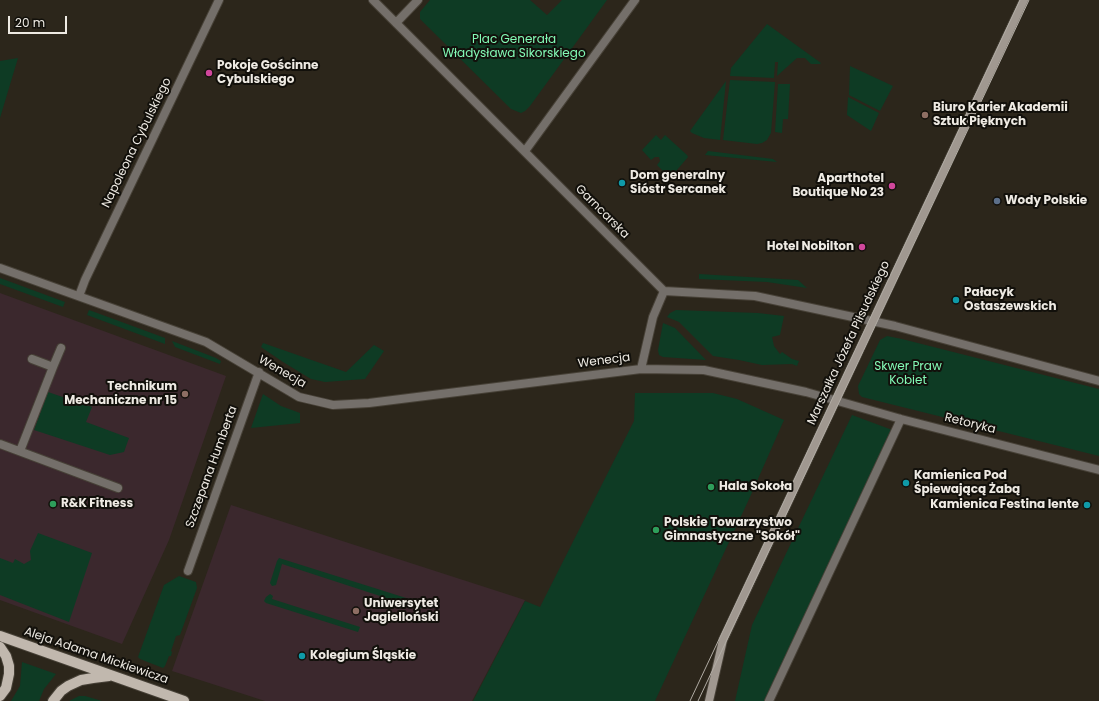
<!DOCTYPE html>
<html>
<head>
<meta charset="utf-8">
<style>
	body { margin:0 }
	#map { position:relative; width:1099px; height:701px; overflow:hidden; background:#2c261b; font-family:Poppins,sans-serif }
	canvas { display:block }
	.scale { position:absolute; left:8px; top:16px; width:59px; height:18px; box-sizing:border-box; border:2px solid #eeeae3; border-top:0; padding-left:5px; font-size:12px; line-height:14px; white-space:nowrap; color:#eeeae3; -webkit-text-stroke:3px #12100b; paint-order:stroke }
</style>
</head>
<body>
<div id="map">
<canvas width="1099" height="701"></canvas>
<div class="scale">20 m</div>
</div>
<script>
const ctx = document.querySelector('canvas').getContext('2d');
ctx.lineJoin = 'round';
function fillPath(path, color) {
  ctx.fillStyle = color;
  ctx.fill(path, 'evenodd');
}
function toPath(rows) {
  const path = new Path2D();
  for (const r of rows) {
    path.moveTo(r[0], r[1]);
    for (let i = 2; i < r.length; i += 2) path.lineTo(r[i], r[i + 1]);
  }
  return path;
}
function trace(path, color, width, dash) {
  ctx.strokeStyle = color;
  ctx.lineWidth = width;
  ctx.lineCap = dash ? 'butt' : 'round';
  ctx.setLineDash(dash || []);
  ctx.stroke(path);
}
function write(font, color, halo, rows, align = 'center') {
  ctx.font = font + ' Poppins,sans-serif';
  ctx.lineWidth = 4;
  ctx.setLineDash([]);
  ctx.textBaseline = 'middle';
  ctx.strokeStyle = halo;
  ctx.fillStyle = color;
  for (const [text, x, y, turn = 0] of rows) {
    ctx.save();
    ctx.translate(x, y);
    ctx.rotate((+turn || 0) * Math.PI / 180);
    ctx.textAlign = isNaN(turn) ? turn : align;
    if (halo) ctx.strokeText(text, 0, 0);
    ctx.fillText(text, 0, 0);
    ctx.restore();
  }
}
fillPath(toPath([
	[0,293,226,376,169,540,122,644,0,600],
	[231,505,525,600,472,701,265,701,172,671]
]), '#3b282d');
fillPath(toPath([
	[430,0,530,0,547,15,562,0,607,0,530,106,525,111,521,113,511,109,420,19,420,12],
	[767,24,821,63,820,64,811,64,805,58,797,58,777,76,778,62,775,62,774,78,730,76,731,68],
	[18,58,0,118,0,61],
	[850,66,893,86,880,111,849,95],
	[730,80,775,82,771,133,767,140,762,143,757,144,723,140],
	[726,81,720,140,704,138,692,133,690,131],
	[778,84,790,84,788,119,783,119,782,133,775,132],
	[848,97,879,113,871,131,847,115],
	[656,135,661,140,665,135,687,155,688,157,671,177,668,176,657,165,660,161,659,157,655,157,651,160,642,150],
	[708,151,773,159,777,162,705,155],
	[699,274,798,280,807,288,767,282,699,279],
	[0,278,65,302,63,307,0,284],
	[89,310,165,338,165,344,87,315],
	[676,310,758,313,784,316,780,335,772,337,774,346,780,354,782,352,792,359,799,361,797,366,792,364,762,365,739,360,713,356,679,322,667,317,670,313],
	[663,323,675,328,706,360,663,357,659,355,658,350],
	[887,336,902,339,1099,389,1099,456,862,397,859,394,858,386,880,340],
	[172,341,216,358,221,361,220,364,175,347],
	[263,343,346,372,374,345,384,351,365,379,325,382,311,379,283,362,261,347],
	[48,392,92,407,86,422,129,438,124,452,110,455,34,430],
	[635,393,713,393,737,399,784,420,750,497,655,701,473,701,525,601,540,607,634,421],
	[263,394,281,406,300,413,300,423,251,428],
	[852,415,895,431,769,701,735,701,752,625],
	[38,533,92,553,69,622,0,595,0,558,13,563,15,559,24,564,31,560,30,551],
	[279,558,422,603,422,607,420,609,282,564,276,585,272,586,270,583,277,561],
	[179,576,196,582,197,588,180,635,176,636,171,651,172,652,171,656,169,656,165,666,163,668,140,659,138,657,164,585],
	[270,594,273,596,272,599,360,627,358,632,266,603,264,601,266,597],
	[22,662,56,674,44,689,39,701,11,701,20,686],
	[79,696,85,696,102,701,69,701]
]), '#0e3b24');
const lane = toPath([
	[53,367,61,348],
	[0,444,118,488],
	[20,451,53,367,32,359]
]);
const street = toPath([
	[373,0,664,291,755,296,895,326,1099,381],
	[396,23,418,0],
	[525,151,635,0],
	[0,268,206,342,299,397,333,405,369,403,641,369,704,370,806,392,901,419,1099,470],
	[79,296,85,280,219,0],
	[641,369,653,317,664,291],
	[188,571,259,372],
	[769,701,901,419]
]);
const secondary = toPath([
	[709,701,723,640,1024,0]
]);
const primary = toPath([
	[0,636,184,701],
	[0,647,6,656,9,666,9,674,6,688,0,696],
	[53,701,61,691,68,686,81,680,93,678,109,676]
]);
trace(lane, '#474137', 10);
trace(street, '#474137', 10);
trace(secondary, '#474137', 10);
trace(primary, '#474137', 12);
trace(lane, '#746f6a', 8);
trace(street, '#746f6a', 8);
trace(secondary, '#a09890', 8);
trace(primary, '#c1b8ae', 10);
trace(toPath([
	[690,701,1020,0],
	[698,701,1029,0]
]), '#b1aca4', 1);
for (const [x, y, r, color] of [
	[209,73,4,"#d1479c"],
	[925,115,4,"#8d6e63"],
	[622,183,4,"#0f9aa8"],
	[892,186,4,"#d1479c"],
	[997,201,4,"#5c6f8a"],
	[862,247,4,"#d1479c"],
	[956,300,4,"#0f9aa8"],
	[185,394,4,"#8d6e63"],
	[906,483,4,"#0f9aa8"],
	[711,487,4,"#2e9e5b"],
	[53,504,4,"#2e9e5b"],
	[1087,505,4,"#0f9aa8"],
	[656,530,4,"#2e9e5b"],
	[356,611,4,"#8d6e63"],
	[302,656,4,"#0f9aa8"]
]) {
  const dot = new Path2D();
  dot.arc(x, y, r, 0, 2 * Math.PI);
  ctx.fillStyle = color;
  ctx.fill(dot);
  trace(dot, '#12100b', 1.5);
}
write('12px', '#83fab6', '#12100b', [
	["Plac Generała",514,40],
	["Władysława Sikorskiego",514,54],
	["Skwer Praw",908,367],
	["Kobiet",908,381]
]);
write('bold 12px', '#eeeae3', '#12100b', [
	["Pokoje Gościnne",217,66],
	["Cybulskiego",217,80],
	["Biuro Karier Akademii",933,108],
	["Sztuk Pięknych",933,122],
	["Dom generalny",630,176],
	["Sióstr Sercanek",630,190],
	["Aparthotel",884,179,"right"],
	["Boutique No 23",884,193,"right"],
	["Wody Polskie",1005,201],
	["Hotel Nobilton",854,247,"right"],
	["Pałacyk",964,293],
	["Ostaszewskich",964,307],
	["Technikum",177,387,"right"],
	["Mechaniczne nr 15",177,401,"right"],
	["Kamienica Pod",914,476],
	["Śpiewającą Żabą",914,490],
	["Hala Sokoła",719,487],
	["R&K Fitness",61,504],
	["Kamienica Festina lente",1079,505,"right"],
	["Polskie Towarzystwo",664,523],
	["Gimnastyczne \"Sokół\"",664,537],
	["Uniwersytet",364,604],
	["Jagielloński",364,618],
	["Kolegium Śląskie",310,656]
], 'left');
write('12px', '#eeeae3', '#12100b', [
	["Napoleona Cybulskiego",137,143,-64],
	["Garncarska",602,212,45],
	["Marszałka Józefa Piłsudskiego",849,343,-65],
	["Wenecja",604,361,-7],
	["Wenecja",282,372,30],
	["Retoryka",970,424,14],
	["Szczepana Humberta",212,467,-70],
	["Aleja Adama Mickiewicza",96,656,19]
]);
</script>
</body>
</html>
